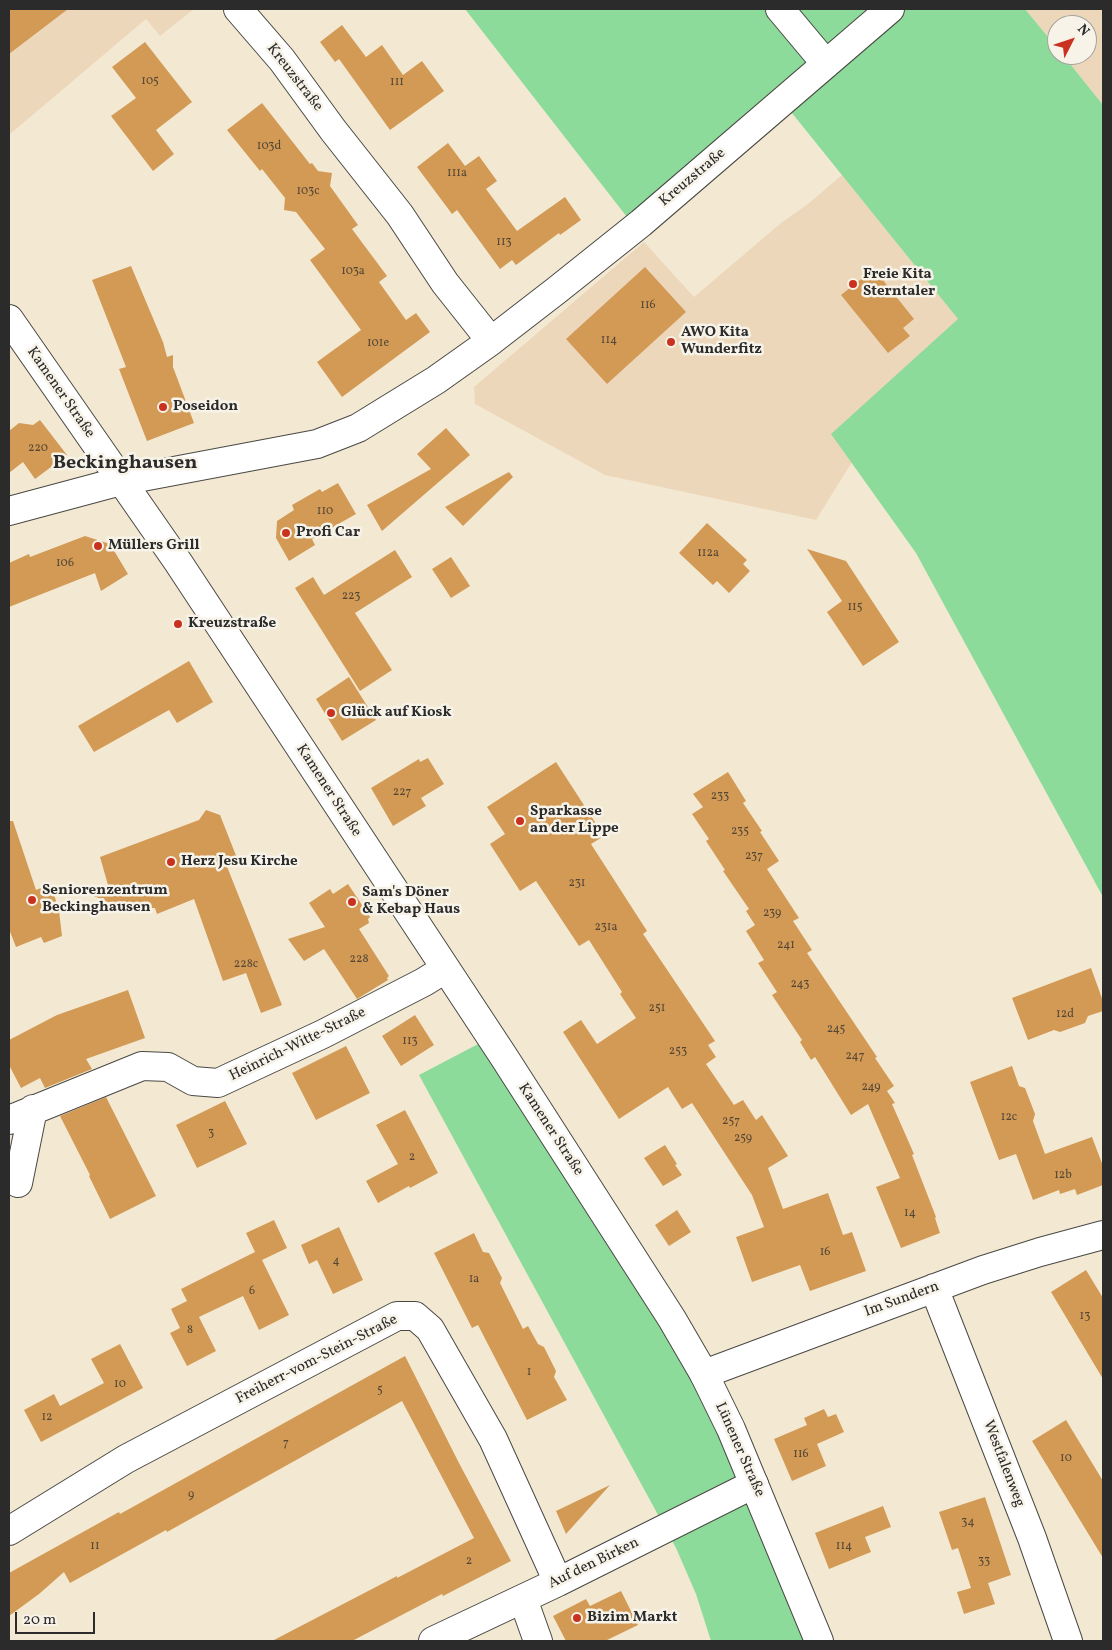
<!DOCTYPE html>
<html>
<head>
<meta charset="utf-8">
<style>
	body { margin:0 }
	#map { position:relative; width:1112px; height:1650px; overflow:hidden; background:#f3e9d3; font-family:Vollkorn,serif }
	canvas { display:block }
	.frame { position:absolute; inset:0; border:10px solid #2b2b2b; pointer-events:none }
	.north { position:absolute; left:1047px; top:15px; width:50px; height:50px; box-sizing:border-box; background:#f7f3e8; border:1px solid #a5a39c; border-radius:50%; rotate:49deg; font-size:14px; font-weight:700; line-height:20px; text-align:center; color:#2b2b2b }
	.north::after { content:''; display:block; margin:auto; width:18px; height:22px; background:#c8321e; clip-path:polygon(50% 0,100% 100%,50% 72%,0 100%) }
	.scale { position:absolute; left:15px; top:1612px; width:80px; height:22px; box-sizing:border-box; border:2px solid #2b2b2b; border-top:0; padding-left:6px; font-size:15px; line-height:18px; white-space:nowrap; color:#2b2b2b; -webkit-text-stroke:4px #f7f3e8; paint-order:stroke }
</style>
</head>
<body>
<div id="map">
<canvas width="1112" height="1650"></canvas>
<div class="frame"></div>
<div class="north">N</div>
<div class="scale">20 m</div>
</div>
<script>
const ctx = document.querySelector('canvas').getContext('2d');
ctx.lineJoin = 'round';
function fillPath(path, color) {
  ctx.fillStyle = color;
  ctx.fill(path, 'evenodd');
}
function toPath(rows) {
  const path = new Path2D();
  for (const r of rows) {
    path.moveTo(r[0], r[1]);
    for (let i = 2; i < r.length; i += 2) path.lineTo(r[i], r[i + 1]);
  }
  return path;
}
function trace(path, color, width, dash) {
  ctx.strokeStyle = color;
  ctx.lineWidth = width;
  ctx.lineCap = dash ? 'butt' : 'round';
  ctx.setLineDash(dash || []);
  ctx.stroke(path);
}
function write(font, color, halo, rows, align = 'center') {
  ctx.font = font + ' Vollkorn,serif';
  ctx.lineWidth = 5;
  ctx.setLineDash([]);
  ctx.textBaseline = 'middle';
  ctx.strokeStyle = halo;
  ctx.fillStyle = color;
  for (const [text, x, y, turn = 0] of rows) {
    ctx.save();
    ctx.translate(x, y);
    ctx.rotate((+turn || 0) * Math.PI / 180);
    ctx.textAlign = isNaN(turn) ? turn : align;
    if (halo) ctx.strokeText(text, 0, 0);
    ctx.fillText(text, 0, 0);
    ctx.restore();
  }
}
fillPath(toPath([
	[9,9,194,9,160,36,146,19,9,135],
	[1025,9,1103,9,1103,105,1063,55,1087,55,1087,25,1057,25,1057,48],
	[842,175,959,320,832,434,852,462,816,520,605,475,475,404,474,387,644,242,694,297,781,223,808,204]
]), '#edd7bb');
fillPath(toPath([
	[465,9,1025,9,1057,48,1057,55,1063,55,1103,105,1103,897,916,553,831,434,958,319,775,92,627,217],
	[501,1032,692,1343,825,1641,711,1641,696,1594,676,1548,419,1075]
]), '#8cdb9a');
fillPath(toPath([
	[9,9,68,9,9,54],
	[342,25,366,57,382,45,403,75,422,61,444,91,390,130,339,59,335,62,320,42],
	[145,42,192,102,156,130,174,154,153,171,111,116,136,98,112,67],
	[262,103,310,164,312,163,318,171,332,173,330,186,358,225,352,229,387,276,379,282,406,320,416,313,430,332,342,397,317,362,361,330,310,260,325,249,296,212,284,210,285,198,262,169,260,171,227,130],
	[448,143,465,166,479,156,497,181,486,189,517,231,565,197,581,220,560,235,559,233,516,265,512,260,500,269,457,210,452,214,417,167],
	[131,266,163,342,167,357,173,355,173,367,194,423,147,441,119,369,126,367,92,280],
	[645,267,686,312,607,384,566,339],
	[874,269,914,319,903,328,910,336,888,353,841,295],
	[40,420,67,455,35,479,23,462,9,473,9,431,19,423,33,425],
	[446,428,470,455,382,531,367,505,431,469,417,454],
	[509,472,513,477,463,526,445,507],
	[338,483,356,514,312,539,315,545,289,561,276,538,277,521,294,510,292,505,320,489,322,492],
	[707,523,747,560,743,564,750,571,729,593,717,581,713,585,679,553],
	[85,536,110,544,128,574,101,591,95,573,9,607,9,563,29,554,30,557],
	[807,549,846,561,899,642,863,666,827,612,842,601],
	[395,550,412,577,355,613,392,670,360,691,295,588,313,577,324,595],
	[451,557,470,586,451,598,432,569],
	[189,661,213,702,177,723,169,710,94,752,78,726],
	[349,677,376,720,342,741,316,699],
	[428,758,444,784,421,798,426,806,393,826,371,788,419,759,420,762],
	[556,762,604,836,591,844,647,931,643,934,715,1041,708,1045,716,1057,706,1064,734,1105,743,1100,756,1120,762,1115,788,1156,768,1168,783,1209,828,1193,843,1235,852,1232,866,1271,810,1291,800,1265,752,1282,736,1237,764,1227,752,1195,692,1103,682,1109,668,1087,619,1119,563,1032,581,1020,597,1044,636,1018,620,994,622,992,589,940,579,946,536,881,520,891,490,844,505,834,487,807],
	[728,772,746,801,743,803,762,831,760,832,779,861,767,869,799,918,793,921,812,950,807,953,877,1057,875,1058,894,1086,887,1091,895,1103,892,1104,914,1154,912,1155,936,1217,935,1218,940,1233,901,1248,876,1187,900,1178,868,1104,851,1115,815,1057,811,1060,800,1042,802,1040,772,995,777,992,758,963,764,960,746,931,755,925,746,911,749,909,723,871,725,870,706,841,709,839,692,814,703,807,693,794],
	[206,810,220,815,237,858,226,864,282,1005,261,1013,246,973,223,981,194,899,157,914,155,908,121,908,76,888,108,885,100,857,199,820],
	[9,821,13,821,36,890,51,884,59,911,62,936,44,943,41,937,16,947,9,929],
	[348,884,370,917,368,919,369,923,359,929,389,976,387,978,388,980,357,999,324,949,304,961,288,939,325,927,309,903,330,889,333,894],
	[1091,968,1103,1001,1103,1011,1088,1016,1085,1023,1060,1032,1054,1030,1028,1040,1012,998],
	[128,990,145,1038,86,1059,92,1069,45,1088,40,1078,21,1088,9,1065,9,1040,57,1015],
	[415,1015,434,1045,401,1066,382,1036],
	[346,1046,370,1093,316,1120,292,1073],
	[1012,1066,1019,1086,1025,1088,1035,1114,1033,1121,1045,1154,1092,1137,1103,1166,1103,1185,1077,1195,1075,1189,1060,1194,1059,1190,1033,1200,1016,1154,999,1160,970,1082],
	[106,1097,156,1196,110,1219,89,1176,90,1175,60,1116],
	[225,1101,247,1144,197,1168,176,1125],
	[405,1110,438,1173,410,1188,409,1186,378,1203,366,1181,398,1164,376,1125],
	[665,1145,677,1164,675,1165,682,1175,663,1186,644,1158],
	[677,1210,691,1232,669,1246,655,1225],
	[274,1220,287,1248,262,1260,289,1315,259,1330,243,1296,199,1317,216,1351,187,1366,170,1333,180,1328,171,1309,187,1301,181,1289,255,1252,246,1233],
	[339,1227,363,1280,333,1294,317,1260,309,1264,301,1245],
	[474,1233,483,1252,489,1253,502,1278,500,1283,523,1329,528,1326,538,1344,544,1347,556,1371,554,1377,567,1400,527,1420,478,1325,472,1328,434,1253],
	[1086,1270,1103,1298,1103,1379,1051,1292],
	[120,1344,143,1388,41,1442,24,1410,54,1394,60,1406,104,1383,91,1359],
	[405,1356,459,1463,511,1561,443,1596,442,1594,352,1641,272,1641,397,1576,397,1578,474,1538,402,1401,167,1532,166,1530,70,1583,64,1572,39,1594,9,1616,9,1573,119,1512,120,1514],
	[824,1409,828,1417,836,1414,844,1432,817,1444,826,1466,792,1481,774,1439,807,1425,804,1418],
	[1066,1420,1103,1481,1103,1558,1032,1441],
	[610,1485,566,1534,556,1511],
	[985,1497,1011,1575,988,1583,995,1604,964,1614,957,1592,971,1588,958,1548,952,1550,939,1512],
	[883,1506,891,1527,865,1537,871,1552,829,1569,815,1533],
	[621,1591,638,1625,605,1641,566,1641,553,1616,586,1599,590,1606]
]), '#d29a55');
const minor = toPath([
	[238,9,282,60,333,130,400,215,445,283,491,341],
	[780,9,826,64],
	[9,511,121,481,317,444,358,428,436,380,491,341,557,290,641,223,890,9],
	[9,1120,142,1066,168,1067,193,1081,218,1083,323,1034,424,982,445,969],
	[18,1183,33,1109],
	[934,1288,1032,1538,1068,1641],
	[704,1374,983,1270,1040,1252,1103,1235],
	[9,1531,126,1459,397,1316,415,1316,430,1329,493,1439,558,1582],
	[523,1599,538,1641],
	[433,1641,558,1582,754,1484]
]);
const major = toPath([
	[9,319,178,562,504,1057,672,1319,704,1374,731,1429,819,1641]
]);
trace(minor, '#494844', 30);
trace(major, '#494844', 30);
trace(minor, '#fff', 28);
trace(major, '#fff', 28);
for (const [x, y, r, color] of [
	[853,284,5,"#c8321e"],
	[671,342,5,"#c8321e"],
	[163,407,5,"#c8321e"],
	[286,533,5,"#c8321e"],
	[98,546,5,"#c8321e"],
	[178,624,5,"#c8321e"],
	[331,713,5,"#c8321e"],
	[520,821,5,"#c8321e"],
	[171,862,5,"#c8321e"],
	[32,900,5,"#c8321e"],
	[352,902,5,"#c8321e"],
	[577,1618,5,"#c8321e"]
]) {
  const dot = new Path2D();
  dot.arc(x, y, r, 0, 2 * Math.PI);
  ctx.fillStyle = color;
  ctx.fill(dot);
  trace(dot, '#f7f3e8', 2);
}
write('12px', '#554736', null, [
	["105",150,82],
	["111",397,83],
	["103d",269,147],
	["111a",457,174],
	["103c",308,192],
	["113",504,243],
	["103a",353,272],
	["116",648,306],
	["114",609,341],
	["101e",378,344],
	["220",38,449],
	["110",325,512],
	["112a",708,554],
	["106",65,564],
	["223",351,597],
	["115",855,608],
	["227",402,793],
	["233",720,797],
	["235",740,832],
	["237",754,857],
	["231",577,884],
	["239",772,914],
	["231a",606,928],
	["241",786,946],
	["228",359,960],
	["228c",246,965],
	["243",800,985],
	["251",657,1009],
	["12d",1065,1015],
	["245",836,1030],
	["113",410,1042],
	["253",678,1052],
	["247",855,1057],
	["249",871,1088],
	["12c",1009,1118],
	["257",731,1122],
	["3",211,1134],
	["259",743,1139],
	["2",412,1158],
	["12b",1063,1176],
	["14",910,1214],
	["16",825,1253],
	["4",336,1262],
	["1a",474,1280],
	["6",252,1292],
	["13",1085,1317],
	["8",190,1331],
	["1",529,1373],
	["10",120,1385],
	["5",380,1391],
	["12",47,1418],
	["7",286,1444],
	["116",801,1455],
	["10",1066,1459],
	["9",191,1496],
	["34",968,1523],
	["11",95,1547],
	["114",844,1547],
	["2",469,1562],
	["33",984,1562]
]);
write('15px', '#2b2b2b', '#f7f3e8', [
	["Kreuzstraße",294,78,52],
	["Kreuzstraße",693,178,-40],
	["Kamener Straße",60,393,55],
	["Kamener Straße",328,791,57],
	["Heinrich-Witte-Straße",298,1045,-26],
	["Kamener Straße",550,1130,57],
	["Im Sundern",902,1300,-20],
	["Freiherr-vom-Stein-Straße",317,1360,-27],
	["Lünener Straße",739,1450,66],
	["Westfalenweg",1003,1464,69],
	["Auf den Birken",594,1564,-26]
]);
write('bold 15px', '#2b2b2b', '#f7f3e8', [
	["Freie Kita",863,275],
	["Sterntaler",863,292],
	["AWO Kita",681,333],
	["Wunderfitz",681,350],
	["Poseidon",173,407],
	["Profi Car",296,533],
	["Müllers Grill",108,546],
	["Kreuzstraße",188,624],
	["Glück auf Kiosk",341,713],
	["Sparkasse",530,812],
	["an der Lippe",530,829],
	["Herz Jesu Kirche",181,862],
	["Seniorenzentrum",42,891],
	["Beckinghausen",42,908],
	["Sam's Döner",362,893],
	["& Kebap Haus",362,910],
	["Bizim Markt",587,1618]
], 'left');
write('bold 20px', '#2b2b2b', '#f7f3e8', [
	["Beckinghausen",125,464]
]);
</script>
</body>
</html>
